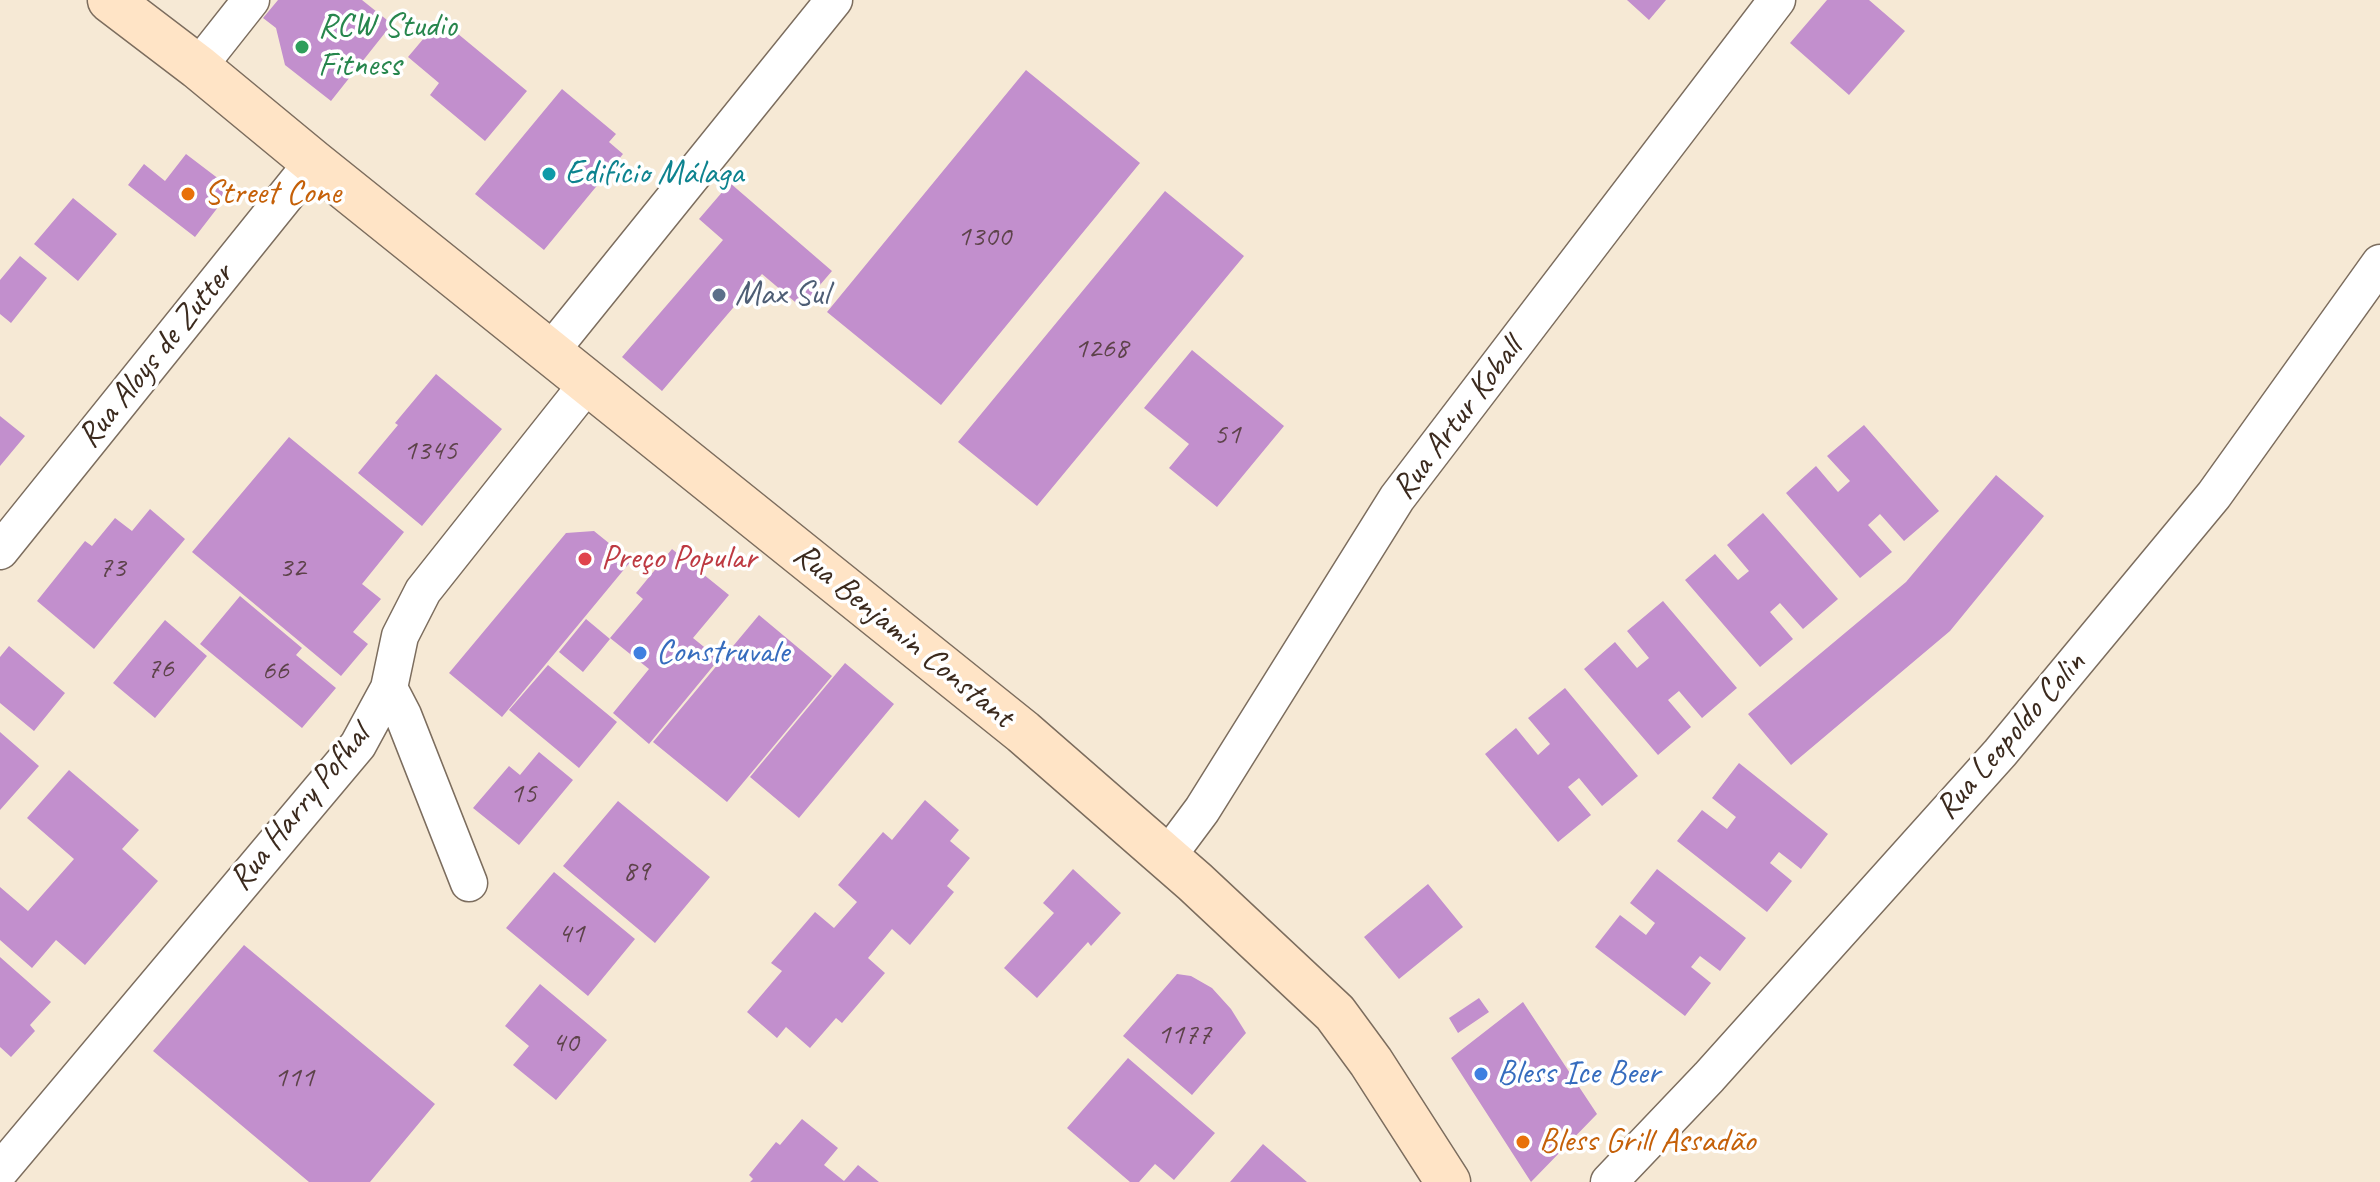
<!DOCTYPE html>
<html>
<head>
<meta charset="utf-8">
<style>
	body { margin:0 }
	canvas { display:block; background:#f6e9d5 }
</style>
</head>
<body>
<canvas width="2380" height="1182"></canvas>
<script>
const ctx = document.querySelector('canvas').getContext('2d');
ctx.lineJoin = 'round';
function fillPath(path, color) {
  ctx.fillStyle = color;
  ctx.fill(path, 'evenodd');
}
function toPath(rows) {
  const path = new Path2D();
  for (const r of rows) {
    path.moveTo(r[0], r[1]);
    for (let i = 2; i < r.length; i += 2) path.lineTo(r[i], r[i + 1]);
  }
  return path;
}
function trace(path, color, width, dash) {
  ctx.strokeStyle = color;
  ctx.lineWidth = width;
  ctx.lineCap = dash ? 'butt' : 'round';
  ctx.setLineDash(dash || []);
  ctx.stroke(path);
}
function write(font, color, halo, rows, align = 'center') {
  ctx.font = font + ' Caveat,sans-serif';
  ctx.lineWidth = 7;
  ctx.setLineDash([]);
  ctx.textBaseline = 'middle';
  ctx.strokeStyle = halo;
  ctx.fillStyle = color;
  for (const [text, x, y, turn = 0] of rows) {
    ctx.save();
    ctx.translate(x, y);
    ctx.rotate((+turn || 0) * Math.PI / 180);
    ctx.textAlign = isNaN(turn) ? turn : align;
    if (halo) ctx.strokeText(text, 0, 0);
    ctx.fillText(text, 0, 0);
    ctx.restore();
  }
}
fillPath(toPath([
	[278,0,362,0,392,24,331,101,285,65,276,28,263,18],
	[1627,0,1666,0,1649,20],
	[1827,0,1869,0,1905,31,1849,95,1790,43],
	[440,19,527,91,485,141,430,95,439,83,408,57],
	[1026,70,1140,163,941,405,827,312],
	[562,89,616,134,609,142,623,154,544,250,475,194],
	[186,154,232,189,195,237,128,185,144,164,165,181],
	[730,183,832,271,801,307,762,274,662,391,622,357,723,240,699,219],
	[1165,191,1244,256,1037,506,958,442],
	[73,198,117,234,78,281,34,244],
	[20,256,47,278,11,323,0,314,0,280],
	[1192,350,1284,426,1217,507,1169,468,1189,444,1144,408],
	[436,374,502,429,422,526,358,473,398,425,395,423],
	[0,416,25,436,0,466],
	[1864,425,1939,511,1904,541,1880,514,1868,525,1892,552,1860,578,1786,493,1816,466,1838,492,1850,481,1827,456],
	[289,437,404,532,362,584,381,599,353,632,368,644,341,676,192,552],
	[1996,475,2044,516,1950,631,1791,765,1748,714,1906,582],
	[150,509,185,539,94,649,37,601,85,541,92,546,115,518,132,531],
	[1763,513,1838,599,1803,629,1780,603,1770,612,1793,639,1760,667,1685,580,1715,554,1738,580,1749,571,1727,545],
	[594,531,631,561,502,717,449,673,566,533],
	[672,549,729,595,693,638,719,659,649,744,613,713,649,669,610,638,643,599,636,593],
	[240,596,302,648,296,655,336,688,302,728,200,644],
	[1663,601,1737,688,1702,718,1679,691,1668,700,1691,727,1658,755,1584,669,1615,642,1637,668,1649,658,1627,631],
	[759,615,832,676,727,802,653,742],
	[586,619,610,639,583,672,559,652],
	[165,620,207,656,155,718,113,683],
	[9,646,65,693,34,731,0,703,0,657],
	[845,663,894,704,799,818,750,777],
	[548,665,617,722,579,768,509,710],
	[1565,688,1638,776,1602,806,1579,778,1568,787,1591,815,1558,842,1485,754,1516,728,1538,755,1550,744,1528,718],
	[0,732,39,766,0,810],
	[539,752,573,780,519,845,473,808,509,766,520,775],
	[1739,763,1828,834,1801,869,1779,852,1770,863,1792,881,1767,912,1677,841,1702,810,1727,829,1736,817,1712,798],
	[69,770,139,830,122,849,158,881,85,965,56,940,32,968,0,940,0,887,28,911,74,859,27,818],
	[925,800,959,830,950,841,970,858,947,886,954,892,910,945,892,929,868,958,885,973,842,1023,836,1018,810,1048,786,1027,777,1038,747,1012,782,971,771,963,815,912,834,928,857,902,838,885,883,832,892,840],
	[618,801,710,877,655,943,563,866],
	[1073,869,1121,913,1091,946,1088,942,1037,998,1004,968,1054,913,1043,903],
	[1657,869,1746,938,1720,971,1700,956,1691,967,1711,983,1685,1016,1595,947,1620,915,1646,935,1655,923,1630,903],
	[554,872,635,939,588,996,506,928],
	[1428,884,1463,927,1399,979,1364,937],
	[244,945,435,1104,370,1182,309,1182,153,1051],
	[0,957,51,1002,30,1025,35,1031,11,1057,0,1047],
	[1177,974,1191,976,1212,988,1231,1009,1246,1033,1192,1095,1123,1036],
	[540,984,607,1040,556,1100,513,1065,529,1046,505,1026],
	[1479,998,1489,1012,1458,1033,1449,1018],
	[1523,1002,1597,1114,1531,1182,1451,1058],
	[1128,1058,1215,1133,1174,1180,1155,1164,1139,1182,1130,1182,1067,1128],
	[802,1119,838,1148,824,1165,844,1181,858,1165,879,1182,750,1182,753,1179,749,1175,776,1142,780,1145],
	[1263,1144,1307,1182,1230,1182]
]), '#c28fcd');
const minor = toPath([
	[198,67,251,0],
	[550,352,834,0],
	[0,551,313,162],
	[389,688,403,715,469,883],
	[1167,857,1202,810,1397,498,1777,0],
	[0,1171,358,745,389,688,400,636,423,591,588,383],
	[1609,1182,1709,1077,2000,753,2214,495,2380,263]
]);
const secondary = toPath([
	[110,0,198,67,313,162,1023,732,1195,882,1335,1013,1371,1062,1448,1182]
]);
trace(minor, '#7c6d5e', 39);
trace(secondary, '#7c6d5e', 47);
trace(minor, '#fff', 36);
trace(secondary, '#ffe4c6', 44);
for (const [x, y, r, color] of [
	[302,47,8,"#2e9e5b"],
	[549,174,8,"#0f9aa8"],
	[188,194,8,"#e8710a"],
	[719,295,8,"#5c6f8a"],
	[585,559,8,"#e0444e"],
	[640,653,8,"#3f7fe0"],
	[1481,1074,8,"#3f7fe0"],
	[1523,1142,8,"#e8710a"]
]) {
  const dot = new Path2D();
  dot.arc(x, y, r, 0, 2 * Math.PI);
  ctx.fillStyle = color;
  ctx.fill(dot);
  trace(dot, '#fff', 3);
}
write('30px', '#5d434a', null, [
	["1300",984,237],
	["1268",1101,349],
	["51",1227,435],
	["1345",430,451],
	["73",112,568],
	["32",292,568],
	["76",160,669],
	["66",275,671],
	["15",523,794],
	["89",636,872],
	["41",571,934],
	["1177",1184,1035],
	["40",565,1043],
	["111",294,1078]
]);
write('34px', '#27864d', '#fff', [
	["RCW Studio",318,27],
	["Fitness",318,66]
], 'left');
write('34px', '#0d838f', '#fff', [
	["Edifício Málaga",565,174]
], 'left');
write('34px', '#c56008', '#fff', [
	["Street Cone",204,194],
	["Bless Grill Assadão",1539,1142]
], 'left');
write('34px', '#4e5e75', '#fff', [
	["Max Sul",735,295]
], 'left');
write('34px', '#3b2a1e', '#fff', [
	["Rua Aloys de Zutter",156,356,-51],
	["Rua Artur Koball",1458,419,-53],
	["Rua Benjamin Constant",903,636,39],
	["Rua Leopoldo Colin",2011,736,-49],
	["Rua Harry Pofhal",300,808,-51]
]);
write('34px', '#be3a42', '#fff', [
	["Preço Popular",601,559]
], 'left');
write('34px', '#366cbe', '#fff', [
	["Construvale",656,653],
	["Bless Ice Beer",1497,1074]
], 'left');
</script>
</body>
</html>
